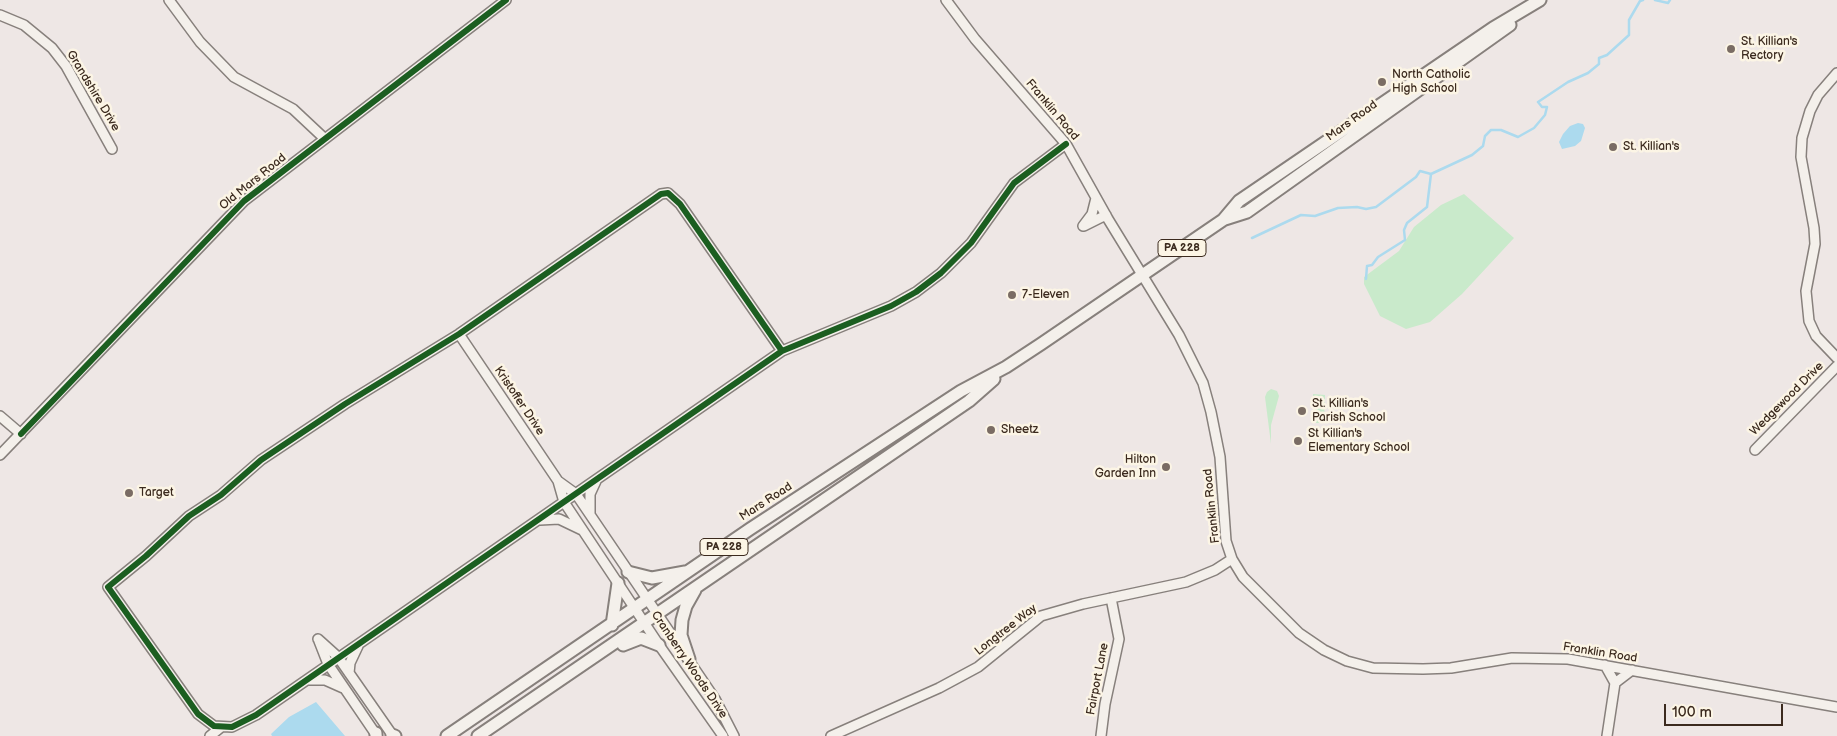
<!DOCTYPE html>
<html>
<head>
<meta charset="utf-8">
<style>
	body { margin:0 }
	#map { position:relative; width:1837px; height:736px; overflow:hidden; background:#eee7e5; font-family:"Balsamiq Sans",sans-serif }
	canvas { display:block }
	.scale { position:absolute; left:1664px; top:704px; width:119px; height:22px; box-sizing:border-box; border:2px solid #3b2a1e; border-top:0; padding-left:6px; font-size:15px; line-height:18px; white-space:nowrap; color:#3b2a1e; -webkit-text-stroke:4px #fcf5e5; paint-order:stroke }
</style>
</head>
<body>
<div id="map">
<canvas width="1837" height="736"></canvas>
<div class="scale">100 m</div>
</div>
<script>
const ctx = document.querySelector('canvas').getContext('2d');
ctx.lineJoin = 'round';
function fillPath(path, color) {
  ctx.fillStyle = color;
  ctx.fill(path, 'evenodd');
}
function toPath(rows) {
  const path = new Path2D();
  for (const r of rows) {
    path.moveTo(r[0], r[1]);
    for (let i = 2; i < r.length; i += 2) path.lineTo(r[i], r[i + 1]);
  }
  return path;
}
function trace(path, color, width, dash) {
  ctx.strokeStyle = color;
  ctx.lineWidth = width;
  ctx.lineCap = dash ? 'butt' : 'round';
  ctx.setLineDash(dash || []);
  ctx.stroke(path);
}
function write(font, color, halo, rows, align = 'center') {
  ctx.font = font + ' "Balsamiq Sans",sans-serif';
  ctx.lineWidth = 5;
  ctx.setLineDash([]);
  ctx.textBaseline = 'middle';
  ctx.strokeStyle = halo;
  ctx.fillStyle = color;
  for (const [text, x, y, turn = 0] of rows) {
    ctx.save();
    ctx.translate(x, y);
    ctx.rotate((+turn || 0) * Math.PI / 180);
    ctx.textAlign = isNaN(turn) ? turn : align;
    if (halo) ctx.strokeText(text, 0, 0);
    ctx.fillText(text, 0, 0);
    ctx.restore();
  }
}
fillPath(toPath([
	[1464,194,1514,238,1462,294,1430,322,1406,329,1380,316,1364,284,1364,277,1399,251,1414,227,1441,205],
	[1271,389,1277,391,1279,396,1271,425,1271,444,1265,397,1267,392],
	[1313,394,1325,395,1324,421,1322,423,1315,423,1315,400,1313,399]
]), '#c9eacb');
fillPath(toPath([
	[1578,123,1583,124,1585,128,1581,141,1575,146,1562,149,1559,142,1563,134,1570,126],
	[316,702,345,736,272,736,271,734,289,717]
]), '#acdaee');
trace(toPath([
	[1655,0,1668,3,1670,0],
	[1252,238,1301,215,1315,216,1338,208,1357,207,1366,209,1376,207,1416,177,1420,171,1431,174],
	[1366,279,1367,266,1372,265,1378,257,1405,240,1404,230,1407,223,1427,207,1431,174,1472,155,1483,146,1485,136,1491,130,1501,130,1518,137,1534,128,1545,115,1547,107,1542,107,1538,102,1568,82,1588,73,1599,64,1599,58,1607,55,1629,35,1629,20,1640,1,1643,0]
]), '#acdaee', 2.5);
const minor = toPath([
	[169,0,200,42,234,77,293,109,325,139],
	[946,0,975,39,1066,144,1108,219,1179,335,1203,383,1211,412,1220,457,1226,541,1232,559,1243,577,1299,633,1324,650,1347,661,1373,668,1423,669,1451,668,1512,658,1568,659,1837,707],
	[0,15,24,25,52,48,66,66,112,149],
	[1837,73,1818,95,1810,111,1802,138,1801,157,1814,228,1815,244,1806,291,1809,321,1816,336,1837,358],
	[1083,226,1092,214,1096,198],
	[1084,226,1106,215],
	[459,334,558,481,564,502,659,645,723,736],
	[782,351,256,715,232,727,214,726,198,714,108,587,146,556,189,516,221,495,261,460,345,404,459,334,661,194,668,193,680,204,782,351,891,306,916,292,941,273,971,243,1014,183,1066,144],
	[0,416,21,434],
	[1755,450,1837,366],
	[0,455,244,201,506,0],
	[558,481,576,494,715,699,734,736],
	[590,514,590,494,596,481],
	[540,520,559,519,582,530],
	[318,639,338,657,393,736],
	[319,641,328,664,377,736],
	[1605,665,1615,683,1632,670],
	[349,673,350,663,358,646],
	[308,680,325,680,343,688],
	[210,736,220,728],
	[831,736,939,688,978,667,1041,616,1083,604,1186,582,1215,570,1232,559],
	[1101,736,1105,704,1119,639,1111,598],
	[1607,736,1615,683]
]);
const major = toPath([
	[1225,219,1247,212,1510,25],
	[628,572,652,578,685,572],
	[612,625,618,583],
	[623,645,641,638,659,645],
	[689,659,681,635,682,620,686,606,695,590],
	[376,733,376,736],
	[392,735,395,736],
	[447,736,750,529,961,391,1006,367,1041,344,1223,220,1239,201,1493,28,1540,0],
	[478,736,969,401,994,379]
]);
trace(minor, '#87807c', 12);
trace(major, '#87807c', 15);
trace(minor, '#f4f0eb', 9);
trace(major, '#f4f0eb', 11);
trace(toPath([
	[782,351,256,715,232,727,214,726,198,714,108,587,146,556,189,516,221,495,261,460,345,404,459,334,661,194,668,193,680,204,782,351,891,306,916,292,941,273,971,243,1014,183,1066,144],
	[21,434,244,201,506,0]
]), '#1b5e20', 6);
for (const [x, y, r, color] of [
	[1731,49,5,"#7a6c64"],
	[1382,82,5,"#7a6c64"],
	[1613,147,5,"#7a6c64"],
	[1012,295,5,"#7a6c64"],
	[1302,411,5,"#7a6c64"],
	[991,430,5,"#7a6c64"],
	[1298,441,5,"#7a6c64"],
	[1166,467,5,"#7a6c64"],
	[129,493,5,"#7a6c64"]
]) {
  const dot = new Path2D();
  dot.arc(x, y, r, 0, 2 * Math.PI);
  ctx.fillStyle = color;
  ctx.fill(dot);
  trace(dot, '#fcf5e5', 2);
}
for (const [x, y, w] of [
	[1182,248,48],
	[724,547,48]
]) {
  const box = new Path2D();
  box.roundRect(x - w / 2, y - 8.5, w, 17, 4);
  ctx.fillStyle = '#fcf5e5';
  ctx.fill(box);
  trace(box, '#3b2a1e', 1);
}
write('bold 11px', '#3b2a1e', null, [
	["PA 228",1182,248],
	["PA 228",724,547]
]);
write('12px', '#3b2a1e', '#fcf5e5', [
	["St. Killian's",1741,42],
	["Rectory",1741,56],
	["North Catholic",1392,75],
	["High School",1392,89],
	["St. Killian's",1623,147],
	["7-Eleven",1022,295],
	["St. Killian's",1312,404],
	["Parish School",1312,418],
	["Sheetz",1001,430],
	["St Killian's",1308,434],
	["Elementary School",1308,448],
	["Hilton",1156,460,"right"],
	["Garden Inn",1156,474,"right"],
	["Target",139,493]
], 'left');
write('12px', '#3b2a1e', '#fcf5e5', [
	["Grandshire Drive",93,91,59],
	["Franklin Road",1052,110,50],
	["Mars Road",1352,121,-36],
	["Old Mars Road",253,182,-39],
	["Wedgewood Drive",1787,399,-45],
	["Kristoffer Drive",519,401,56],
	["Mars Road",766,502,-33],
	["Franklin Road",1212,506,-96],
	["Longtree Way",1006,630,-38],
	["Franklin Road",1600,653,9],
	["Cranberry Woods Drive",689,665,56],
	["Fairport Lane",1098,679,-79]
]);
</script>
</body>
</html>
